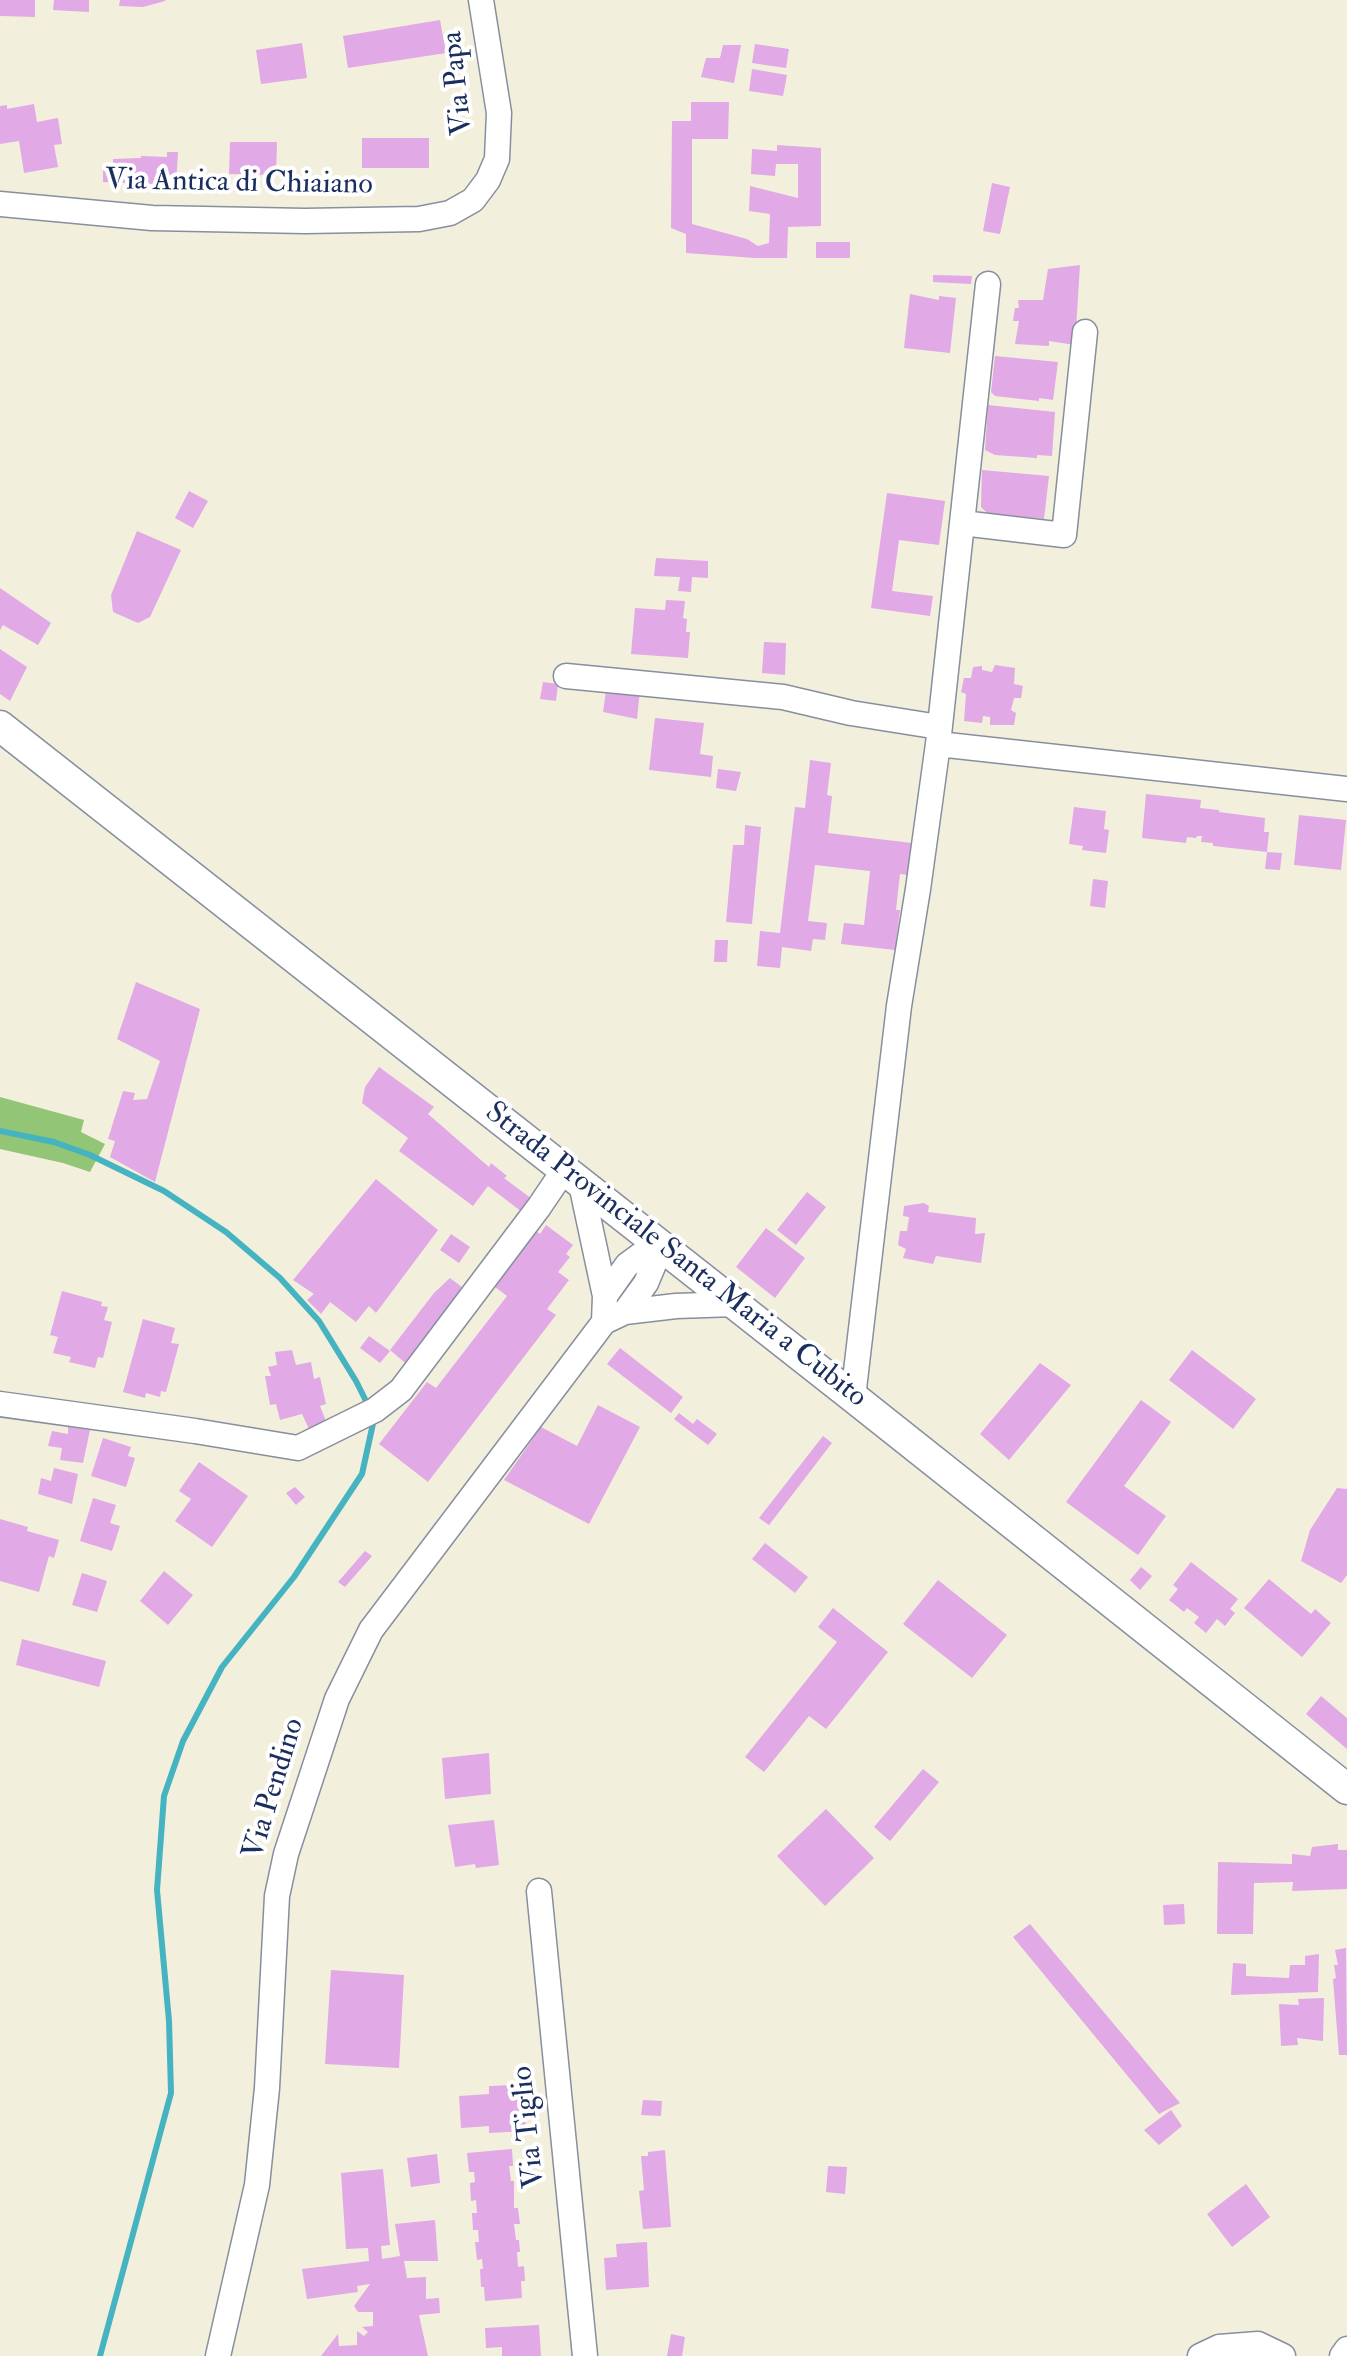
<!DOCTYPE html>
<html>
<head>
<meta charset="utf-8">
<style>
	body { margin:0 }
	canvas { display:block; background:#f3efdd }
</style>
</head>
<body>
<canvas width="1347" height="2356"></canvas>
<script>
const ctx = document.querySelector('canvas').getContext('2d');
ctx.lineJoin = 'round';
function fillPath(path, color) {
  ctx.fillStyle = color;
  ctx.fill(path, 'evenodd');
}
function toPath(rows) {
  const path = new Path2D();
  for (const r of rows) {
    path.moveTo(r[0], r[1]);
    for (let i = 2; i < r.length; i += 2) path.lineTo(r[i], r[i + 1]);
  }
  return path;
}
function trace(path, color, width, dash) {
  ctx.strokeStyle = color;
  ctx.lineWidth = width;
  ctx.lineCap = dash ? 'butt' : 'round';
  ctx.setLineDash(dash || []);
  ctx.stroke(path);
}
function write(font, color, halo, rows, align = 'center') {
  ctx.font = font + ' "IM FELL Double Pica",serif';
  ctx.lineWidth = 8;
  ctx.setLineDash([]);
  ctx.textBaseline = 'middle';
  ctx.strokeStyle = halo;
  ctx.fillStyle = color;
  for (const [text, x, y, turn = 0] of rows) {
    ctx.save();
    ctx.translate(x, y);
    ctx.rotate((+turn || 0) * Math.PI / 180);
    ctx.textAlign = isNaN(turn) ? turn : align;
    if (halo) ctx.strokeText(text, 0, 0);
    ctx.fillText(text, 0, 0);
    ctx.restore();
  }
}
fillPath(toPath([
	[0,1097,84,1120,81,1132,105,1144,90,1172,63,1163,0,1149]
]), '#92c576');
trace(toPath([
	[0,1131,54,1142,90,1155,164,1191,226,1232,280,1278,319,1321,356,1381,368,1405],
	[100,2356,171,2093,169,2021,157,1890,164,1796,183,1741,222,1667,294,1577,362,1474,374,1419]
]), '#45b4c0', 6);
fillPath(toPath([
	[0,0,35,0,35,17,0,16],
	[54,0,89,0,89,12,53,10],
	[120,0,165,0,165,1,143,7,119,6],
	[440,20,446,53,348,68,343,36],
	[302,43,307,78,261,84,256,50],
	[755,44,789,49,786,68,752,63],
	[723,45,741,45,734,83,701,77,706,58,720,58],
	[752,69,787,75,783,96,749,91],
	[691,102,729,102,728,139,692,139,692,224,747,239,758,246,769,243,770,214,749,211,750,186,798,198,798,164,776,164,775,176,751,174,752,149,777,151,777,145,821,148,821,226,788,227,787,258,755,258,686,253,686,234,671,228,672,121,691,121],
	[34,104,37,122,58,118,62,144,54,145,58,167,24,173,19,141,0,144,0,106,7,105,7,109],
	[362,138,429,138,429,168,362,168],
	[230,142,277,142,276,175,229,174],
	[167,152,178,152,176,185,103,182,103,164,113,164,113,159,141,158,141,156,167,157],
	[992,183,1010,187,1000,234,983,231],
	[816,242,850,242,850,258,816,258],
	[1080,265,1075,345,1049,341,1049,346,1015,344,1019,321,1013,321,1015,308,1019,308,1018,300,1043,300,1048,269],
	[933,275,972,276,971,284,933,282],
	[910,294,939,300,939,296,956,298,950,353,904,348],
	[995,356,1058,362,1053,400,1039,398,1039,401,995,396,991,392],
	[988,405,1055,412,1052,456,1037,455,1037,458,995,455,985,450],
	[982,470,1049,476,1044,519,987,513,981,507],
	[189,491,208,501,193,528,175,518],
	[887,493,945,501,939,545,899,540,892,591,933,596,930,616,871,608],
	[137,531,181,550,150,617,138,623,113,612,111,595],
	[656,558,708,561,708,578,692,577,691,592,678,591,680,577,654,576],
	[0,588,51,623,38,645,3,625,0,630],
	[666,600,685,601,683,618,687,619,686,632,690,632,688,658,631,654,635,608,665,610],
	[764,642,786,643,785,675,762,673],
	[0,649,27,667,10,701,0,694],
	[995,665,1015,668,1014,684,1023,686,1021,698,1014,698,1011,710,1016,713,1014,725,990,725,990,717,983,716,982,723,964,721,966,694,961,692,964,678,971,678,973,667,982,666,982,670,992,672],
	[543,682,558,684,556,701,540,699],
	[640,690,637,719,603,712,606,691],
	[655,718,704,723,700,754,713,756,711,777,649,770],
	[810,760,831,763,827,795,832,796,828,833,912,843,908,875,900,874,896,910,900,910,895,950,841,944,844,923,864,925,870,871,815,865,808,921,827,923,825,940,813,939,811,951,782,947,780,968,757,966,760,931,780,933,795,807,805,808],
	[718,769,741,772,736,791,716,788],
	[1146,794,1201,800,1200,808,1219,810,1219,812,1265,818,1264,832,1269,832,1267,852,1213,846,1213,843,1201,842,1202,836,1197,836,1196,838,1187,837,1186,843,1142,838],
	[1074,807,1106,811,1104,829,1109,830,1106,853,1082,850,1083,846,1069,844],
	[1299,815,1346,820,1341,870,1294,865],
	[745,825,761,827,752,924,726,922,733,845,744,845],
	[1267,852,1282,853,1280,870,1265,869],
	[1093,879,1108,881,1105,908,1090,906],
	[715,940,728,940,727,962,714,962],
	[136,982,200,1009,155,1182,110,1157,115,1141,108,1139,123,1091,135,1093,133,1100,147,1099,160,1061,117,1039],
	[379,1067,434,1107,428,1114,489,1167,491,1163,507,1176,504,1178,532,1199,522,1212,488,1186,473,1206,399,1151,408,1138,362,1103,365,1087],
	[376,1179,438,1230,376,1313,369,1306,356,1322,330,1302,321,1314,307,1300,314,1294,293,1280],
	[807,1192,826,1207,796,1245,777,1230],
	[924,1203,929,1206,928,1212,976,1218,975,1234,985,1233,981,1263,936,1256,933,1264,903,1258,906,1249,898,1245,900,1231,907,1231,909,1217,903,1216,904,1206],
	[546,1225,573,1245,566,1254,570,1257,558,1272,569,1280,547,1309,556,1315,428,1482,379,1444,427,1382,436,1388,507,1296,495,1287,536,1231,540,1234],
	[766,1228,805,1258,775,1298,736,1267],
	[451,1234,470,1247,459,1263,440,1250],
	[450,1278,467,1291,411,1368,390,1350,434,1293],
	[62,1291,102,1302,101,1306,108,1307,104,1320,112,1322,103,1358,98,1357,95,1368,69,1362,71,1357,53,1353,58,1337,50,1335],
	[143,1319,175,1328,171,1343,179,1344,166,1392,161,1391,160,1397,146,1393,145,1398,123,1392],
	[369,1336,390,1351,380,1363,360,1348],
	[620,1348,683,1397,671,1413,607,1364],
	[292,1350,296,1365,311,1362,314,1379,320,1377,326,1404,320,1406,328,1426,310,1431,302,1414,280,1420,276,1404,270,1405,265,1376,271,1376,268,1367,277,1365,275,1352],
	[1192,1350,1256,1399,1233,1429,1169,1380],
	[1040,1363,1071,1385,1009,1460,980,1434],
	[1141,1400,1171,1422,1124,1486,1166,1516,1138,1555,1066,1502],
	[598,1405,640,1427,589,1524,504,1480,541,1427,577,1446],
	[679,1413,693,1424,697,1419,717,1434,708,1445,674,1419],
	[68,1427,90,1430,83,1463,60,1460,62,1448,48,1446,52,1431,68,1434],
	[823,1436,832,1443,769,1525,759,1518],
	[103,1438,131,1447,128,1456,135,1458,126,1487,91,1476],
	[199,1462,248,1496,212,1547,175,1521,191,1499,179,1491],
	[54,1468,78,1474,72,1504,38,1494,41,1478,51,1481],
	[295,1487,305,1497,296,1505,286,1493],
	[1337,1488,1347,1489,1347,1575,1341,1583,1301,1561,1310,1530],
	[93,1498,116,1505,110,1523,120,1526,112,1551,80,1541],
	[0,1519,28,1527,27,1531,59,1540,54,1558,49,1556,39,1592,0,1581],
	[765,1543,808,1577,795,1593,752,1559],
	[365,1551,372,1556,345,1587,338,1582],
	[1191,1562,1238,1599,1230,1609,1235,1613,1225,1626,1217,1619,1206,1633,1194,1623,1199,1617,1187,1608,1184,1612,1169,1600,1178,1589,1173,1585],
	[1141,1567,1152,1576,1140,1590,1130,1580],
	[164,1571,193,1595,168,1625,140,1601],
	[82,1573,107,1581,97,1612,72,1605],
	[1269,1579,1311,1614,1315,1609,1331,1623,1302,1657,1244,1608],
	[938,1580,1007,1635,972,1678,903,1624],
	[833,1608,888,1652,826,1729,809,1716,764,1772,745,1757,837,1642,818,1627],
	[22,1639,106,1661,99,1687,16,1665],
	[1321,1696,1347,1718,1347,1749,1306,1714],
	[489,1753,491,1794,445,1799,442,1758],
	[923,1769,939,1782,890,1841,874,1827],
	[826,1809,874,1858,825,1906,777,1856],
	[494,1820,499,1865,476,1868,475,1864,455,1867,448,1825],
	[1338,1844,1338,1850,1347,1850,1347,1889,1292,1891,1293,1882,1254,1883,1253,1934,1217,1934,1218,1862,1292,1864,1292,1854,1310,1856,1312,1847],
	[1184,1904,1185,1924,1164,1925,1163,1905],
	[1030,1924,1180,2103,1159,2114,1013,1937],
	[1346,1948,1347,2055,1339,2055,1333,1979,1336,1978,1334,1965,1338,1965,1335,1950],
	[1319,1954,1318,1992,1231,1995,1233,1963,1246,1964,1246,1976,1289,1978,1290,1965,1305,1965,1305,1956],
	[331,1970,404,1975,399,2068,325,2064],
	[1324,1998,1323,2041,1297,2038,1298,2045,1281,2046,1279,2004,1299,2005,1298,1999],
	[514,2085,515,2096,524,2095,526,2131,489,2133,489,2126,461,2128,459,2096,489,2094,489,2086],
	[643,2100,662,2101,661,2116,641,2115],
	[1171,2110,1182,2126,1159,2145,1144,2130],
	[512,2149,513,2166,509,2166,511,2181,514,2181,514,2208,518,2208,520,2224,514,2224,516,2240,519,2240,520,2252,517,2252,518,2267,524,2266,525,2281,521,2281,522,2298,485,2301,484,2287,481,2287,480,2269,483,2269,482,2259,477,2260,475,2242,479,2242,478,2230,473,2230,472,2213,477,2213,476,2200,471,2201,470,2183,475,2182,474,2172,469,2172,467,2153],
	[665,2150,671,2227,643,2229,639,2191,644,2190,641,2156,648,2156,648,2152],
	[437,2154,440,2183,411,2187,407,2158],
	[828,2166,847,2167,845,2194,826,2192],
	[383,2169,390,2245,381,2246,382,2259,400,2256,395,2224,435,2220,438,2261,404,2261,407,2278,426,2277,426,2299,439,2298,440,2313,419,2315,428,2356,321,2356,338,2334,339,2346,357,2345,357,2331,364,2336,368,2332,362,2327,373,2326,373,2312,358,2312,354,2306,370,2284,357,2286,358,2292,307,2299,302,2269,369,2261,368,2248,346,2249,341,2173],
	[1246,2184,1270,2217,1232,2247,1207,2214],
	[647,2242,649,2287,606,2290,604,2258,617,2257,616,2244],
	[539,2325,541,2356,502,2356,502,2347,486,2348,485,2328],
	[671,2334,685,2337,682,2356,667,2356]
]), '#e1a9e6');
const minor = toPath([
	[0,204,152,218,305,221,419,219,450,213,473,200,488,180,497,159,499,113,481,0],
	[962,523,1064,535,1085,332],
	[566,676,783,697,851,713,939,727],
	[938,744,1347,789],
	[581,1184,605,1296,604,1322],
	[605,1296,627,1265,657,1243],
	[625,1312,646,1283,654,1264,657,1243],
	[853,1397,899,1006,918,889,938,744,988,284],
	[0,1404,195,1431,298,1448,375,1410,401,1390,539,1207,564,1170],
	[539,1891,585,2356],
	[218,2356,257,2185,267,2088,277,1896,286,1854,337,1699,371,1630,604,1322,625,1312,676,1306,735,1304],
	[1200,2356,1219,2347,1258,2344,1283,2356],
	[1342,2356,1347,2349]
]);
const major = toPath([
	[0,726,853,1397,1347,1789]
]);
trace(minor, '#878f9e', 27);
trace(major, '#878f9e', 33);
trace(minor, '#fff', 24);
trace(major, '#fff', 30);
write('30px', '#1b2f5e', '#fff', [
	["Via Papa",459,83,-96],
	["Via Antica di Chiaiano",239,184,1],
	["Strada Provinciale Santa Maria a Cubito",675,1256,38],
	["Via Pendino",275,1789,-73],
	["Via Tiglio",530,2127,-96]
]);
</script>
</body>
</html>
